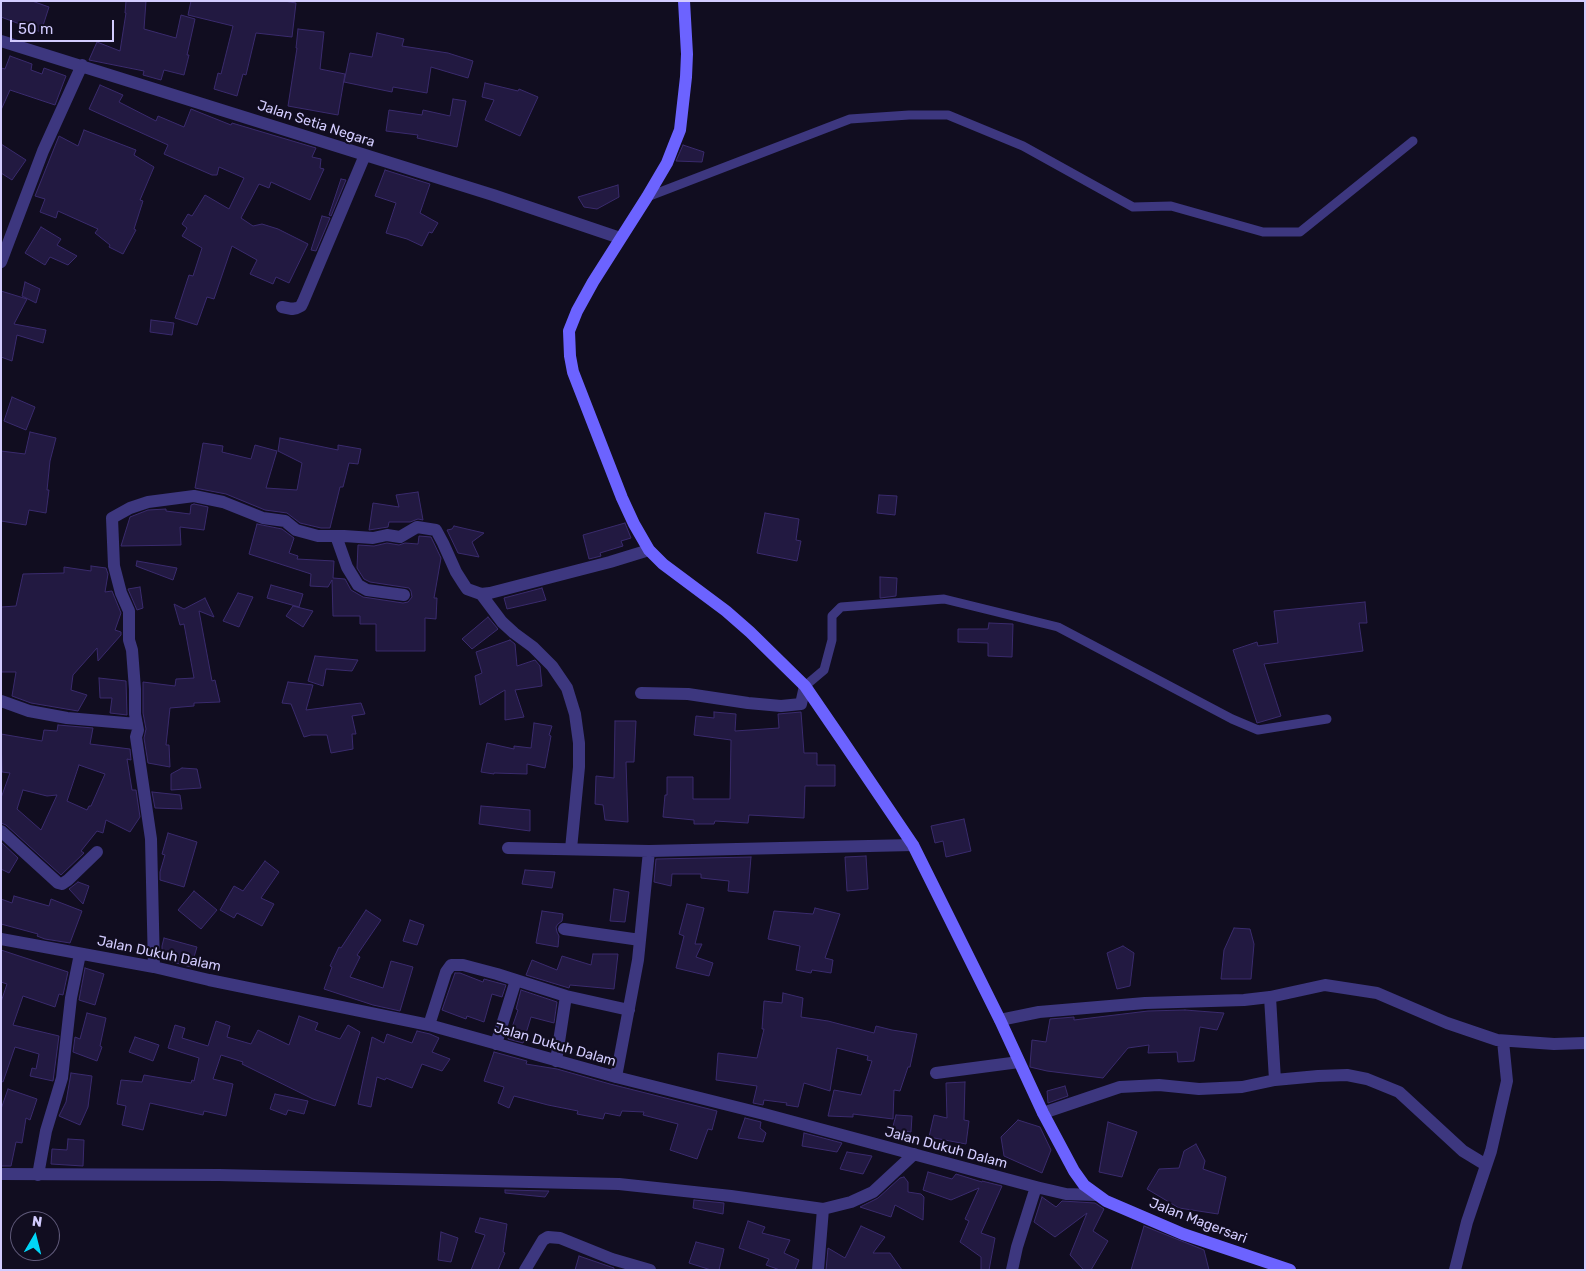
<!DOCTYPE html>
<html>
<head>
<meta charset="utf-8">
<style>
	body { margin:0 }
	#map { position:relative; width:1586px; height:1271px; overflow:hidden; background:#110d20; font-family:Rubik,sans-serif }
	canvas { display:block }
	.frame { position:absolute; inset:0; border:2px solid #d3ccff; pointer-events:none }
	.north { position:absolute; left:10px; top:1211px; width:50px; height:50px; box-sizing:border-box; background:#110d20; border:1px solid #5f5979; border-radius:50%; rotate:8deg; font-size:14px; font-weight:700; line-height:20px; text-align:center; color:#d3ccff }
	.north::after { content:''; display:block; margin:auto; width:18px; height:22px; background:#00d5f7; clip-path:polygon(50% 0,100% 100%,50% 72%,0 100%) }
	.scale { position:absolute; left:10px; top:20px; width:104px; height:22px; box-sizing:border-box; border:2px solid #d3ccff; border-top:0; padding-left:6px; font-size:15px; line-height:18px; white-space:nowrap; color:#d3ccff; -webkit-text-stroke:4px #110d20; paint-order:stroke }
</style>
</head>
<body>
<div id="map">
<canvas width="1586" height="1271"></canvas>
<div class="frame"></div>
<div class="north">N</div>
<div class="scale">50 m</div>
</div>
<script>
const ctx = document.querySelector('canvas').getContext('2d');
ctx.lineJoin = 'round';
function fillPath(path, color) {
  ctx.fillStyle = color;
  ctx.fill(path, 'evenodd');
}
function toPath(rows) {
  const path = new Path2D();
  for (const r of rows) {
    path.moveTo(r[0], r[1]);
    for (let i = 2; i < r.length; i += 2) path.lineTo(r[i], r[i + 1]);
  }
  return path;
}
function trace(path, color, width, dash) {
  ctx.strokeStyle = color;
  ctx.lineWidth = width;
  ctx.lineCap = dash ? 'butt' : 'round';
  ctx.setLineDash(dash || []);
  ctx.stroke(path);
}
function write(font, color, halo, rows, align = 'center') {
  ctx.font = font + ' Rubik,sans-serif';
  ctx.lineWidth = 4.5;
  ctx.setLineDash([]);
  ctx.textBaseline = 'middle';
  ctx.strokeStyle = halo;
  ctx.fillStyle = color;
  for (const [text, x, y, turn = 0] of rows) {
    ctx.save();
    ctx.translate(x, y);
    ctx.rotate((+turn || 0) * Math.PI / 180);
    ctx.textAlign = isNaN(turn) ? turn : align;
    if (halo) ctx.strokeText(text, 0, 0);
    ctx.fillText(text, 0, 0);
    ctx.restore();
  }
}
const building = toPath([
	[1,1,32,1,49,7,41,32,1,17,1,1],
	[126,1,146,1,144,29,176,38,181,15,195,19,187,55,189,55,184,75,164,70,161,80,143,75,144,71,89,60,97,42,120,51,126,13,125,13,126,1],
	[191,1,284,1,296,3,292,37,256,33,246,75,243,74,237,96,214,89,218,73,221,74,233,26,188,15,191,1],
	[298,29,324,32,320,69,345,74,338,115,288,106,297,48,296,48,298,29],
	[377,33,404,39,402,46,448,53,473,61,468,78,431,67,427,93,393,87,392,92,344,82,350,53,372,57,377,33],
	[10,56,32,64,31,70,42,74,44,68,66,76,55,105,10,90,1,110,1,68,5,69,10,56],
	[485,83,518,91,519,89,538,97,520,136,485,120,494,100,482,97,485,83],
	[100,85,123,95,119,102,156,121,158,116,184,127,191,109,231,125,232,123,316,148,312,157,321,159,320,168,324,169,310,200,271,182,269,188,259,184,241,218,253,226,262,224,278,229,308,244,289,283,276,277,273,284,250,274,257,260,232,246,214,299,207,297,197,325,175,318,189,275,193,276,202,248,182,236,187,228,182,224,188,214,192,216,205,195,229,209,244,178,219,167,217,175,212,175,164,154,168,145,89,109,100,85],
	[453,99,466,101,457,147,417,138,418,135,386,131,389,110,422,115,423,110,450,116,453,99],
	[84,130,136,150,134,155,154,167,140,200,143,201,134,229,136,230,123,254,109,247,110,245,95,233,98,229,58,211,56,218,40,212,45,199,35,196,59,136,78,146,84,130],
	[1,144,26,160,12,180,1,173,1,144],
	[683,145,704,152,702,162,676,161,683,145],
	[385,170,430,184,420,213,438,223,432,233,429,232,422,246,407,239,386,233,396,203,375,196,385,170],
	[341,179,346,180,331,216,329,215,341,179],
	[618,185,619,197,597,209,584,207,578,197,618,185],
	[322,216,330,218,316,251,311,250,322,216],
	[41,227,61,239,57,245,77,256,68,265,50,257,45,265,25,253,41,227],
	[25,282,40,289,36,303,22,296,25,282],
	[1,291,27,299,14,324,46,330,43,343,17,335,12,361,1,357,1,291],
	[151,320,174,323,172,335,150,332,151,320],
	[12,397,35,407,26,430,4,421,12,397],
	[30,432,56,438,50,461,47,490,49,490,46,513,29,510,26,525,1,521,1,451,25,454,30,432],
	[280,438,338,450,338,445,361,449,358,464,349,463,343,487,340,487,330,528,321,528,300,523,287,513,265,510,226,494,195,488,203,443,223,446,222,452,251,459,255,445,277,451,266,488,297,490,302,463,278,451,280,438],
	[418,492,423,520,418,519,410,522,389,522,388,527,369,530,373,503,399,507,396,495,418,492],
	[879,495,897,496,895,515,877,513,879,495],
	[194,504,208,507,204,530,180,527,181,545,121,546,130,517,148,510,166,509,166,511,190,514,191,505,194,504],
	[765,513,799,519,796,540,801,541,797,561,757,553,765,513],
	[625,523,631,538,621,541,623,546,600,553,601,556,589,559,583,535,625,523],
	[257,524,282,529,294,538,289,553,298,556,297,559,334,561,333,578,345,579,351,590,363,597,403,603,408,602,412,597,411,591,409,588,370,582,364,579,357,568,358,545,374,546,387,543,399,545,405,543,418,544,419,536,431,537,441,558,434,598,437,598,436,619,425,618,425,651,376,651,376,624,360,624,360,616,333,616,332,580,328,587,310,586,311,574,249,554,257,524],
	[454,526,484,533,472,542,479,557,458,553,447,530,452,529,454,526],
	[137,561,177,568,173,580,136,566,137,561],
	[91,566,106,568,108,574,105,592,112,591,121,613,115,630,121,632,121,635,98,661,97,648,73,675,71,690,87,695,78,711,31,703,12,696,16,672,1,672,1,607,16,606,23,574,64,573,64,567,91,571,91,566],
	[880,577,897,578,896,596,880,598,880,577],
	[271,585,303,594,299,607,267,598,271,585],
	[140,587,143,608,137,610,128,589,140,587],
	[542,588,546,600,507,609,504,598,542,588],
	[238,593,253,597,239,627,223,621,238,593],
	[205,598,214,617,199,611,212,681,215,680,220,702,194,703,194,706,170,708,166,745,169,745,170,767,148,763,144,738,146,729,143,713,143,682,175,686,176,679,194,678,184,624,180,625,174,604,184,609,205,598],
	[1365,602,1367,623,1359,623,1363,651,1264,664,1281,716,1257,723,1233,650,1257,642,1258,646,1278,643,1274,611,1365,602],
	[293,606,313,611,303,627,286,616,293,606],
	[488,617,498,629,472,649,462,639,488,617],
	[989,623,1013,624,1012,657,988,656,988,643,958,642,958,629,988,629,989,623],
	[510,640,515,644,517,666,535,660,540,666,542,686,515,690,524,717,505,720,505,690,480,705,475,676,482,673,476,652,510,640],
	[315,656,358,660,352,671,326,669,323,686,308,681,315,656],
	[99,678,126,681,127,715,110,713,112,698,100,698,99,678],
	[288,682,313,685,306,710,361,703,365,714,352,716,356,734,352,734,353,749,331,753,327,735,311,735,304,737,291,704,282,703,288,682],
	[714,712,736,714,735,731,779,728,778,714,801,712,804,753,817,753,817,765,835,765,835,786,805,786,804,818,749,815,748,823,715,821,714,824,694,824,694,820,663,817,665,795,667,795,667,777,693,777,693,799,730,799,731,740,694,735,696,716,714,718,714,712],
	[615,721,636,721,634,762,626,762,628,822,605,820,603,805,595,804,596,776,614,778,615,721],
	[534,723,552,726,549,735,551,736,545,768,527,764,527,774,494,773,494,774,481,772,487,743,514,749,514,746,531,748,534,723],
	[58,725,93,728,90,744,130,749,131,760,127,759,132,790,136,790,140,817,130,832,106,820,103,833,97,831,81,851,84,853,61,875,6,825,1,823,1,798,10,773,2,772,1,734,42,741,44,730,57,731,58,725],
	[79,765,105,774,91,806,89,806,87,810,67,801,79,765],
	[23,790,47,796,57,795,41,830,17,809,23,790],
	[182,768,197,769,201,788,171,790,171,774,182,768],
	[152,792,180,795,182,809,155,808,152,792],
	[481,806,530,810,530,831,479,824,481,806],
	[964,819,971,851,946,857,943,841,935,843,931,826,964,819],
	[168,833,197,842,184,887,160,880,160,872,165,855,162,854,168,833],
	[1,842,18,858,9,873,1,869,1,842],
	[866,856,868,889,847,891,845,857,866,856],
	[751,857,748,893,728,891,729,881,701,878,701,874,672,874,671,886,654,882,656,859,751,857],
	[265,861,279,872,261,898,274,904,262,926,237,913,234,918,220,910,234,886,243,891,265,861],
	[525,870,555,872,552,888,522,884,525,870],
	[78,882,89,886,83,904,69,889,78,882],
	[614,889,629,892,625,922,610,921,614,889],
	[194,891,217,910,201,929,178,910,194,891],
	[14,896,49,906,51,899,82,911,70,943,45,939,37,936,38,934,1,924,1,899,12,903,14,896],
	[687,904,704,908,695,944,702,944,696,957,713,963,709,976,676,968,684,936,679,934,687,904],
	[815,908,840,914,825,958,833,960,831,973,812,970,811,973,796,970,800,946,768,939,774,911,813,914,815,908],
	[366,910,381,920,357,955,360,957,350,977,383,988,391,961,413,967,400,1011,373,1005,324,989,332,967,330,966,339,947,341,948,366,910],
	[542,911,563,914,562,921,558,924,556,927,557,932,559,936,558,947,536,943,542,911],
	[410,920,424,925,417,945,403,941,410,920],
	[1234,928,1250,929,1254,944,1251,979,1221,979,1224,950,1234,928],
	[164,938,197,947,191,967,162,959,162,946,164,938],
	[1123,946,1134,953,1130,986,1117,989,1107,953,1123,946],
	[1,950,68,972,63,995,59,994,55,1007,23,996,13,1025,59,1036,53,1081,30,1076,32,1068,36,1069,39,1054,15,1047,3,1082,1,1081,1,1002,7,984,1,982,1,950],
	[593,954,618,954,614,989,570,985,569,988,526,975,532,960,557,970,562,956,591,965,593,954],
	[85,968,104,974,95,1005,79,1000,85,968],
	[455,973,460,973,483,982,484,979,506,985,502,997,492,994,484,1022,467,1016,466,1019,442,1010,455,973],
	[521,990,557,1002,554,1023,531,1017,523,1043,508,1039,518,1010,516,1009,521,990],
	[783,993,803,998,801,1017,828,1021,874,1033,876,1026,892,1030,917,1034,910,1067,908,1067,900,1091,894,1090,893,1119,853,1114,853,1117,828,1116,834,1090,861,1095,872,1061,867,1060,868,1056,837,1048,830,1091,804,1083,798,1107,786,1105,787,1103,764,1100,763,1105,753,1103,757,1086,716,1080,718,1053,757,1058,764,1029,762,1029,764,1001,782,1003,783,993],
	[1185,1010,1224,1013,1217,1030,1200,1027,1194,1061,1178,1062,1177,1052,1148,1053,1149,1045,1128,1048,1103,1078,1047,1071,1030,1067,1030,1065,1032,1040,1046,1042,1050,1019,1074,1017,1074,1020,1148,1011,1185,1010],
	[87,1013,106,1018,100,1046,102,1047,97,1061,73,1052,75,1037,80,1039,87,1013],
	[299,1016,318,1023,315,1030,340,1039,348,1025,360,1032,335,1106,313,1099,242,1064,243,1062,221,1055,213,1079,233,1084,226,1116,204,1111,203,1115,150,1103,143,1130,122,1125,126,1106,117,1104,121,1080,142,1082,144,1075,191,1083,192,1080,194,1081,199,1058,168,1048,175,1025,185,1028,182,1038,208,1046,216,1021,230,1026,227,1037,251,1044,258,1030,289,1045,299,1016],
	[417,1031,430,1034,439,1038,432,1052,450,1059,442,1071,422,1064,412,1088,386,1078,385,1080,377,1077,371,1107,358,1104,372,1037,384,1043,387,1034,412,1043,417,1031],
	[135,1037,159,1045,153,1061,129,1052,135,1037],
	[494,1052,527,1061,526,1064,557,1069,610,1084,717,1111,712,1130,708,1129,697,1159,670,1150,678,1124,643,1115,644,1112,622,1111,620,1116,605,1113,603,1119,577,1114,578,1111,548,1105,514,1096,509,1108,498,1103,504,1087,484,1081,494,1052],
	[71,1073,92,1076,88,1107,80,1125,59,1116,66,1102,71,1073],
	[965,1082,964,1120,969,1121,966,1144,929,1137,934,1115,947,1118,946,1083,965,1082],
	[1065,1086,1068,1096,1048,1103,1047,1091,1065,1086],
	[8,1089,37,1099,30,1120,26,1118,22,1143,16,1142,11,1166,1,1166,1,1109,8,1089],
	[275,1094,308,1101,304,1114,288,1110,286,1115,270,1109,275,1094],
	[896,1115,912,1116,911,1132,892,1130,896,1115],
	[745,1118,761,1122,760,1128,766,1133,763,1142,738,1138,745,1118],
	[1018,1120,1040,1127,1051,1150,1042,1173,1004,1156,1001,1137,1018,1120],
	[1108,1122,1137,1132,1122,1177,1099,1172,1108,1122],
	[804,1133,842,1143,837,1152,802,1146,804,1133],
	[68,1139,84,1140,83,1166,51,1164,52,1149,67,1150,68,1139],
	[1196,1144,1205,1161,1203,1169,1226,1177,1218,1214,1179,1208,1147,1189,1159,1169,1179,1168,1184,1151,1196,1144],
	[847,1152,872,1156,863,1174,840,1169,847,1152],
	[928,1172,952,1179,956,1174,982,1182,982,1181,1002,1186,981,1233,995,1238,989,1270,981,1270,981,1257,960,1242,969,1221,965,1219,979,1188,951,1200,923,1190,928,1172],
	[904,1177,908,1182,908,1192,921,1194,924,1197,923,1220,895,1205,891,1217,860,1207,878,1198,900,1178,904,1177],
	[505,1190,549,1191,545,1197,505,1193,505,1190],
	[1042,1197,1056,1207,1062,1201,1095,1203,1104,1209,1093,1231,1108,1241,1091,1270,1084,1270,1070,1255,1087,1213,1055,1237,1034,1222,1042,1197],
	[694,1200,724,1203,723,1214,693,1208,694,1200],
	[480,1218,507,1224,503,1252,505,1253,498,1270,471,1270,485,1235,475,1232,480,1218],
	[748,1221,765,1227,762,1233,790,1240,784,1253,799,1260,795,1270,780,1270,766,1265,769,1259,739,1248,748,1221],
	[861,1226,885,1237,873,1253,890,1253,902,1270,826,1270,828,1248,845,1258,861,1226],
	[1144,1226,1204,1250,1209,1270,1131,1270,1144,1226],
	[441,1232,458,1238,451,1262,438,1260,441,1232],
	[696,1242,724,1249,719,1270,711,1270,689,1263,696,1242],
	[579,1256,614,1268,614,1270,575,1270,579,1256]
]);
fillPath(building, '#221941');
trace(building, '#3a2b6d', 1);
trace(toPath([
	[647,197,850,119,909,115,948,115,1023,146,1133,207,1171,206,1263,232,1300,232,1413,141],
	[805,686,824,670,832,640,832,616,841,607,944,599,1058,627,1232,719,1258,730,1327,719]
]), '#3d377f', 9);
trace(toPath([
	[1,41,493,195,620,238],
	[1,262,43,151,82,65],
	[282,307,292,309,297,308,301,306,303,302,365,155],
	[336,536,347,567,358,585,367,590,404,595],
	[481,594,502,622,514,633,533,647,552,666,567,688,575,714,579,743,579,767,571,849],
	[641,693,688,694,748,703,781,706,801,704,805,686],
	[1,701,29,711,67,718,137,724],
	[1,831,58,883,62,884,68,880,97,852],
	[508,848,649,851,913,845],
	[564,929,640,940],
	[1,939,154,967,209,980,429,1025,616,1077,764,1114,1036,1187,1066,1194,1096,1195],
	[154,967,151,839,136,737,138,730,135,714,135,689,132,650,129,640,129,611,121,593,114,566,112,518,130,508,148,502,194,496,223,502,263,518,285,521,296,530,318,536,344,536,373,538,387,535,400,537,417,527,436,530,443,543,456,572,463,583,467,589,481,594,490,593,610,562,649,550],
	[1270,997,1275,1080],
	[1000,1020,1039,1012,1145,1003,1244,1000,1270,997,1325,985,1377,993,1447,1023,1497,1040,1554,1044,1585,1043],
	[429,1025,446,972,451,965,463,965,497,974,566,996,629,1010],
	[496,1044,516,980],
	[556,1061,566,996],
	[936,1073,1019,1062],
	[616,1077,638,960,649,851],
	[1043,1113,1120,1087,1159,1085,1199,1089,1242,1087,1275,1080,1318,1076,1347,1075,1367,1079,1399,1092,1463,1151,1486,1165],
	[1,1174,219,1175,619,1184,731,1196,823,1209],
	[38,1175,46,1131,62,1078,71,998,80,954],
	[525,1270,543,1240,548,1237,560,1238,612,1259,650,1270],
	[818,1270,823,1209,851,1202,873,1192,914,1154],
	[1012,1270,1017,1247,1036,1187],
	[1455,1270,1467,1222,1491,1151,1507,1081,1503,1041]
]), '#3d377f', 12);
trace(toPath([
	[684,1,687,54,686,77,680,130,674,145,667,163,647,197,593,282,577,311,569,331,570,356,573,372,622,498,634,524,649,550,663,564,726,611,750,632,805,686,842,740,913,845,1000,1020,1043,1113,1074,1171,1084,1185,1106,1201,1183,1234,1290,1270]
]), '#6c63ff', 12);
write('14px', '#d3ccff', '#110d20', [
	["Jalan Setia Negara",316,124,18],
	["Jalan Dukuh Dalam",159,954,12],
	["Jalan Dukuh Dalam",555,1045,16],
	["Jalan Dukuh Dalam",946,1148,15],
	["Jalan Magersari",1198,1221,21]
]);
</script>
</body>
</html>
